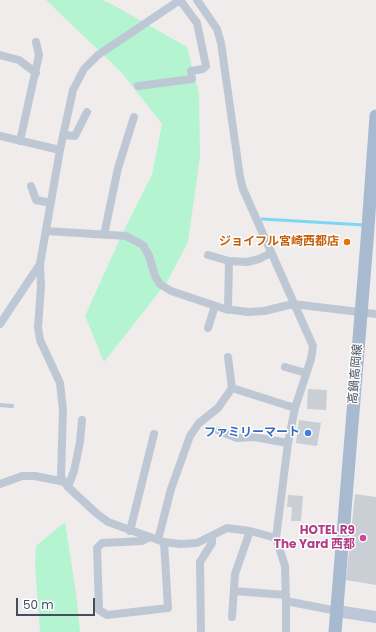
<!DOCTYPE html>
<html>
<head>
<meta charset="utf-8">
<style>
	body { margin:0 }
	#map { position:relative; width:376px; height:632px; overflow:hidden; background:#f0ecec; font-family:Poppins,sans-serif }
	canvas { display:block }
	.scale { position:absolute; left:16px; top:598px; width:79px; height:18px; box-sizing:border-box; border:2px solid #434f5c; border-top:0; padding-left:5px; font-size:12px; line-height:14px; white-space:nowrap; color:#434f5c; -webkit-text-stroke:3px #fff; paint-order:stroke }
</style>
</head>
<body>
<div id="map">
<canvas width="376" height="632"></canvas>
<div class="scale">50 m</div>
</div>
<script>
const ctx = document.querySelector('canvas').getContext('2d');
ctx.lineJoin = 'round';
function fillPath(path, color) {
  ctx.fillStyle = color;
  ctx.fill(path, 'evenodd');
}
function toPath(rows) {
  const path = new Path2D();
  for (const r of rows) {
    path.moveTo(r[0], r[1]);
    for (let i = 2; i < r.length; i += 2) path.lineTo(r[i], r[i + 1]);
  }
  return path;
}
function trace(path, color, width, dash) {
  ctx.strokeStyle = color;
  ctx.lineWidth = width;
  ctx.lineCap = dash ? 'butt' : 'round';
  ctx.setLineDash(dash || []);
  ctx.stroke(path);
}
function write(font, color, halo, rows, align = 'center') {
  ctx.font = font + ' Poppins,"Noto Sans JP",sans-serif';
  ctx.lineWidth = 3;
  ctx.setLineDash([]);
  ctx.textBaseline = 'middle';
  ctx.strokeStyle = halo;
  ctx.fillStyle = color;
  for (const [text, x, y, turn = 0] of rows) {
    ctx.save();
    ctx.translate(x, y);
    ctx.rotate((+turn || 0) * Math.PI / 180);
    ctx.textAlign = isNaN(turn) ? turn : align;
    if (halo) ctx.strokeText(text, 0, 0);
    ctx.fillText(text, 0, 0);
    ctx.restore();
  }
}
fillPath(toPath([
	[46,0,101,0,108,2,187,47,199,94,200,156,188,242,167,282,104,362,85,316,123,232,152,175,162,124,122,73],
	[65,522,76,593,80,632,40,632,35,564,36,546]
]), '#b4f4d0');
trace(toPath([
	[262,219,364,225]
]), '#7cd7f6', 3);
fillPath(toPath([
	[308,389,327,390,326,410,307,409],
	[299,420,321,423,317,446,296,443],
	[355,494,376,497,376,585,346,580],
	[288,495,303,496,301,521,291,521,292,507,287,507]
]), '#caced5');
trace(toPath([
	[0,405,12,406]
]), '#bec8d4', 4);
trace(toPath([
	[197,0,217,29,221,43,240,177,243,189,313,346,311,359,295,408,288,443,276,538,285,566,286,601,337,611],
	[0,55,19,60,36,73],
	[138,86,192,79,191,71,203,69,206,66,197,23,180,0,98,55,84,69,73,90,60,150,40,264,41,286,38,327,40,340,60,383,63,410,61,477,68,487,96,513,108,522,164,542,180,544,197,543,227,528,250,531,276,538],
	[63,135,75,136,87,112],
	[0,136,60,150],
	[20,141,39,55,36,42],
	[31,186,36,200,51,203],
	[46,231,126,236,143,245,149,256,155,276,160,284,171,291,225,309,248,312,264,311,293,304,376,314],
	[104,235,118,168,134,117],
	[208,255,229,261,247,262,259,259,271,253],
	[228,310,229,261],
	[0,324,40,264],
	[208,328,215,306],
	[228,357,232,388],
	[285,367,306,373],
	[219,431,237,438,254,437,288,443],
	[0,484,22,476,35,476,65,482],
	[68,487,74,471,80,442,82,420],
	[130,531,154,434],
	[150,537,142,541,102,543,97,548,99,610,107,615,168,608,164,542],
	[158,540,171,489,190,436,199,423,218,408,232,388,295,408],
	[234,591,286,595],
	[286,601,286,632],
	[232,617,235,574,250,531],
	[201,632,200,562,212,543,212,536]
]), '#bec8d4', 8);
trace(toPath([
	[337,611,376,617]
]), '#bcc8d8', 12);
trace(toPath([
	[335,632,367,241,376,116]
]), '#a8bacf', 13);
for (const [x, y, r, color] of [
	[347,242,4,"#e8710a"],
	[308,433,4,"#3f7fe0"],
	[363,538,4,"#d1479c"]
]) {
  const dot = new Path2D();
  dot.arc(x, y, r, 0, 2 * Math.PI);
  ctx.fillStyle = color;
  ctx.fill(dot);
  trace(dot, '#fff', 1.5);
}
write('bold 12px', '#c56008', '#fff', [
	["ジョイフル宮崎西都店",339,242]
], 'right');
write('12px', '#434f5c', '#fff', [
	["高鍋高岡線",356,374,-85]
]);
write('bold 12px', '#366cbe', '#fff', [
	["ファミリーマート",300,433]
], 'right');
write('bold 12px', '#b23c85', '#fff', [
	["HOTEL R9",355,531],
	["The Yard 西都",355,545]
], 'right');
</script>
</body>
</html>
